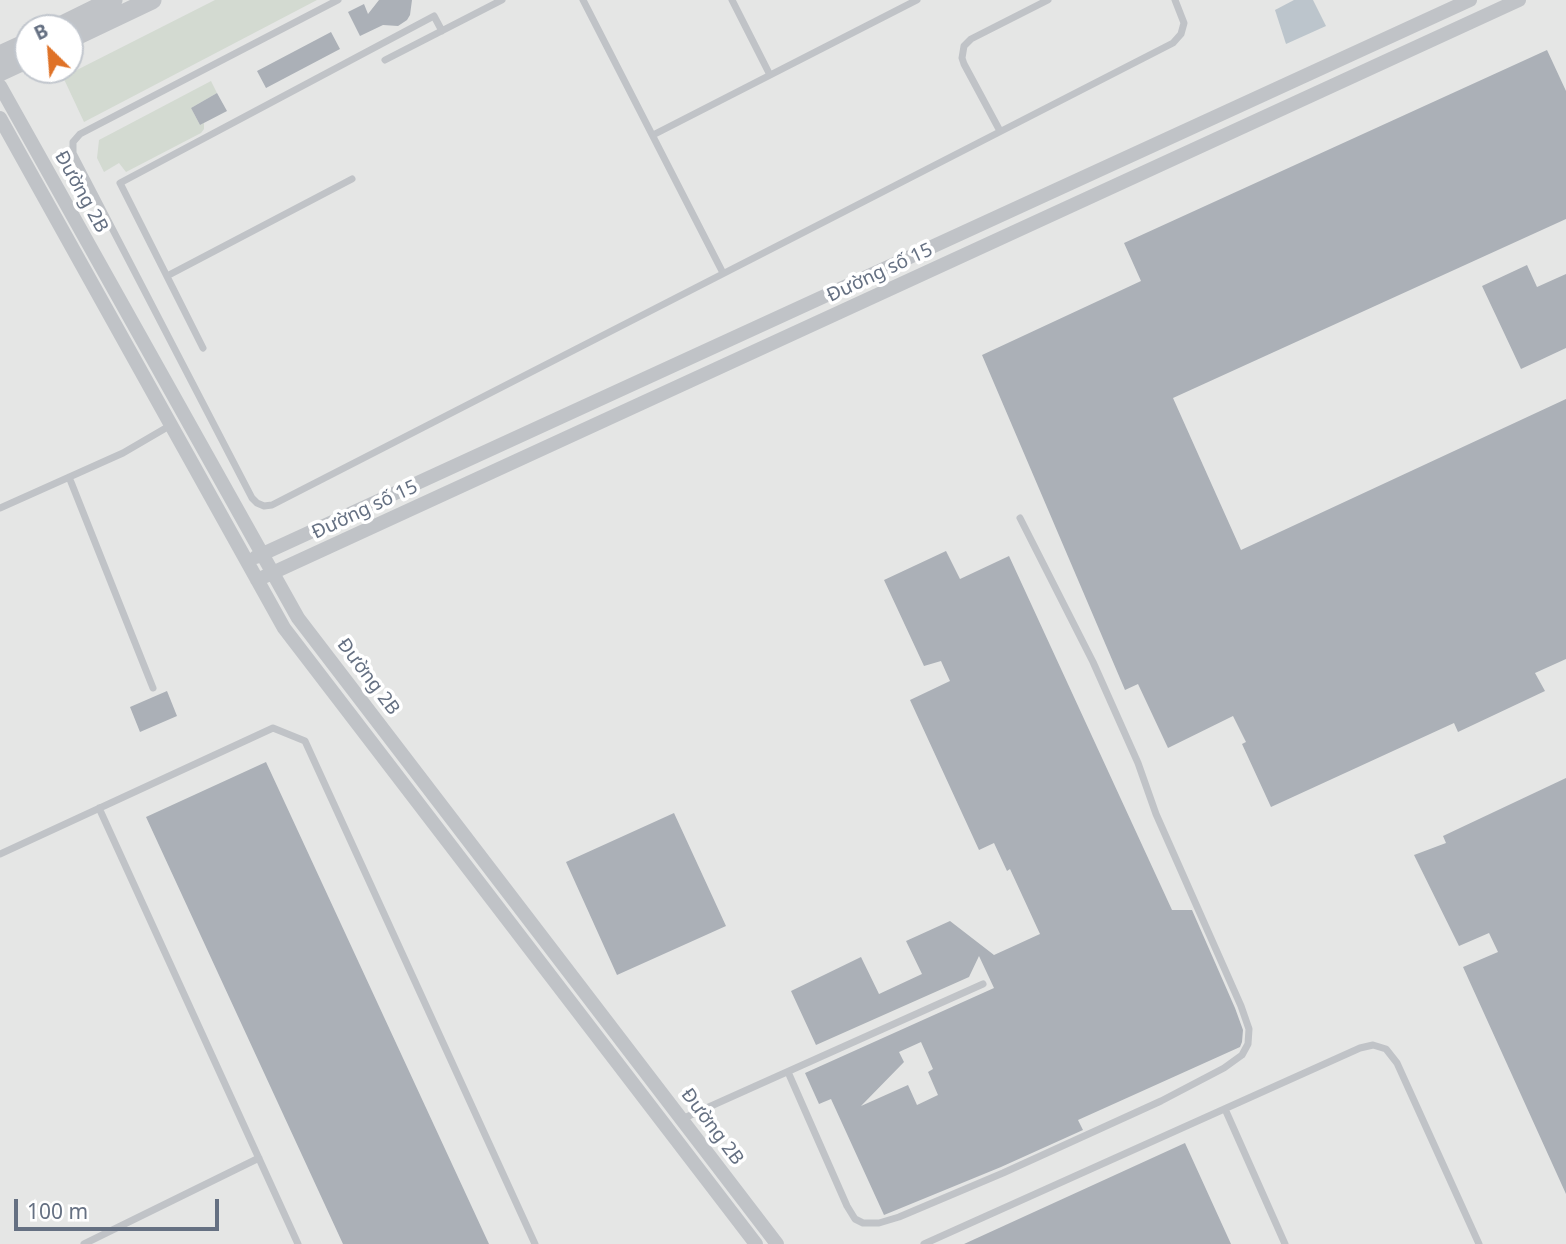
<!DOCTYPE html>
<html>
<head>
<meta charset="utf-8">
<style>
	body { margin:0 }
	#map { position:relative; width:1566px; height:1244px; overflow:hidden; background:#f4f5f1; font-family:"Noto Sans",sans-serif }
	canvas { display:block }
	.north { position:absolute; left:14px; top:14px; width:70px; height:70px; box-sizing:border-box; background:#fff; border:2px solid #c1c6cd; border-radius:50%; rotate:335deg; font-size:19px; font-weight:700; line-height:28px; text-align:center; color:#657082 }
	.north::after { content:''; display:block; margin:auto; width:24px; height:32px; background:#df7227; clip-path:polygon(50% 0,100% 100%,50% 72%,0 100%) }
	.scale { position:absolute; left:14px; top:1199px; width:205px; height:32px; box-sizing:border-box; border:4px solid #657082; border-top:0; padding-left:9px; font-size:21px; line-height:24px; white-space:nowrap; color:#657082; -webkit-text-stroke:5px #fff; paint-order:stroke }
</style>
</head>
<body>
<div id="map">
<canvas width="1566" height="1244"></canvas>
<div class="north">B</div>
<div class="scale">100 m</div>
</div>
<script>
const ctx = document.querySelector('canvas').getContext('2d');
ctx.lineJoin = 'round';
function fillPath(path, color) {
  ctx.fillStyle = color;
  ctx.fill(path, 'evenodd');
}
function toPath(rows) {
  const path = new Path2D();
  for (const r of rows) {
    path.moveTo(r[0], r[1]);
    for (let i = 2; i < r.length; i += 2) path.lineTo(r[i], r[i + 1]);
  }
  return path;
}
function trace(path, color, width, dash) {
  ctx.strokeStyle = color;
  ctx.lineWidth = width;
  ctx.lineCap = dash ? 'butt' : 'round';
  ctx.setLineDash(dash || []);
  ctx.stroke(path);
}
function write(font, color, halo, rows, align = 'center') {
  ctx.font = font + ' "Noto Sans",sans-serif';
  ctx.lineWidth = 7;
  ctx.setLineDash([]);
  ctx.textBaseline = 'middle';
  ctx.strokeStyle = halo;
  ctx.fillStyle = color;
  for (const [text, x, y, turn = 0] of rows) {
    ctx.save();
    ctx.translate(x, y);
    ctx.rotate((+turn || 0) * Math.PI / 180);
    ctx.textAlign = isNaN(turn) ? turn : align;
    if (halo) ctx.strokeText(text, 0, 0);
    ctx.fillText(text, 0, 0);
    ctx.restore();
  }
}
fillPath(toPath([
	[0,0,1566,0,1566,1244,0,1244],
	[28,28,70,28,70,70,28,70]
]), '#e5e6e5');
fillPath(toPath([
	[215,0,317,0,84,122,63,77],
	[211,81,217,93,191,108,200,125,204,123,204,129,201,133,126,172,119,163,104,172,97,158,99,140]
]), '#d3dad1');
fillPath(toPath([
	[1294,0,1313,0,1326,26,1286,44,1275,10]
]), '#bcc5cc');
fillPath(toPath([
	[379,0,412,0,410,15,407,20,398,26,383,25,360,36,348,12,364,4,368,14],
	[331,32,340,49,266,88,257,71],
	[1547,50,1566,91,1566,219,1173,398,1241,550,1566,399,1566,659,1535,673,1545,691,1458,732,1454,723,1271,807,1242,744,1246,742,1233,716,1168,748,1138,684,1125,690,982,355,1141,281,1124,243],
	[217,93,227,111,200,125,191,108],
	[1527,265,1537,287,1566,274,1566,348,1521,369,1482,286],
	[946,551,960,579,1009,556,1172,910,1192,910,1235,1008,1243,1030,1242,1042,1240,1047,1078,1120,1083,1130,1001,1167,884,1215,831,1099,819,1104,805,1073,994,988,979,956,969,977,816,1045,791,991,861,957,879,994,922,974,906,941,950,921,994,955,1040,934,1010,869,1007,871,994,843,979,850,910,700,950,681,941,661,924,666,884,580],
	[921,1042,933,1069,928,1072,938,1095,917,1105,908,1085,861,1106,904,1062,899,1052],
	[167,691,177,716,140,732,130,707],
	[266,762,489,1244,343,1244,146,817],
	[1566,778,1566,1194,1463,967,1498,952,1489,933,1459,946,1414,855,1446,843,1443,836],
	[674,813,726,926,617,975,566,862],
	[1185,1143,1231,1244,964,1244]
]), '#abb0b7');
trace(toPath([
	[338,0,80,134,73,142,73,153,252,498,257,503,264,506,272,505,1173,43,1181,34,1184,23,1175,0],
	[583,0,723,273],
	[732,0,770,75],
	[385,60,502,0],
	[1000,131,964,64,962,58,964,46,971,39,1048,0],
	[653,135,917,0],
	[167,276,352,179],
	[203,348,120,183,434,16,442,31],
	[69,477,153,688],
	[0,508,123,453,171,425],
	[99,808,298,1244],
	[0,854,273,728,305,741,535,1244],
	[788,1072,847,1206,855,1219,863,1223,879,1223,899,1217,1003,1173,1161,1101,1224,1068,1242,1055,1248,1044,1249,1029,1241,1006,1156,814,1138,763,1093,662,1020,518],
	[1225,1109,1285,1244],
	[682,1119,983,984],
	[84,1244,259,1158],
	[924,1244,1360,1048,1373,1045,1386,1049,1397,1063,1479,1244]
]), '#c0c3c7', 7);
trace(toPath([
	[0,86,298,618,777,1244],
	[0,118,284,628,756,1244],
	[256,557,1470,0],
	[257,580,1519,0]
]), '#c0c3c7', 14);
trace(toPath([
	[56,28,113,0],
	[70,39,152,0],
	[0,55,28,42],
	[0,72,28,59]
]), '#c0c3c7', 19);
write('19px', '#657082', '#fff', [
	["Đường 2B",81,192,61],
	["Đường số 15",880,273,-25],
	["Đường số 15",365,510,-25],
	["Đường 2B",368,677,53],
	["Đường 2B",712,1127,53]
]);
</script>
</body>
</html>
